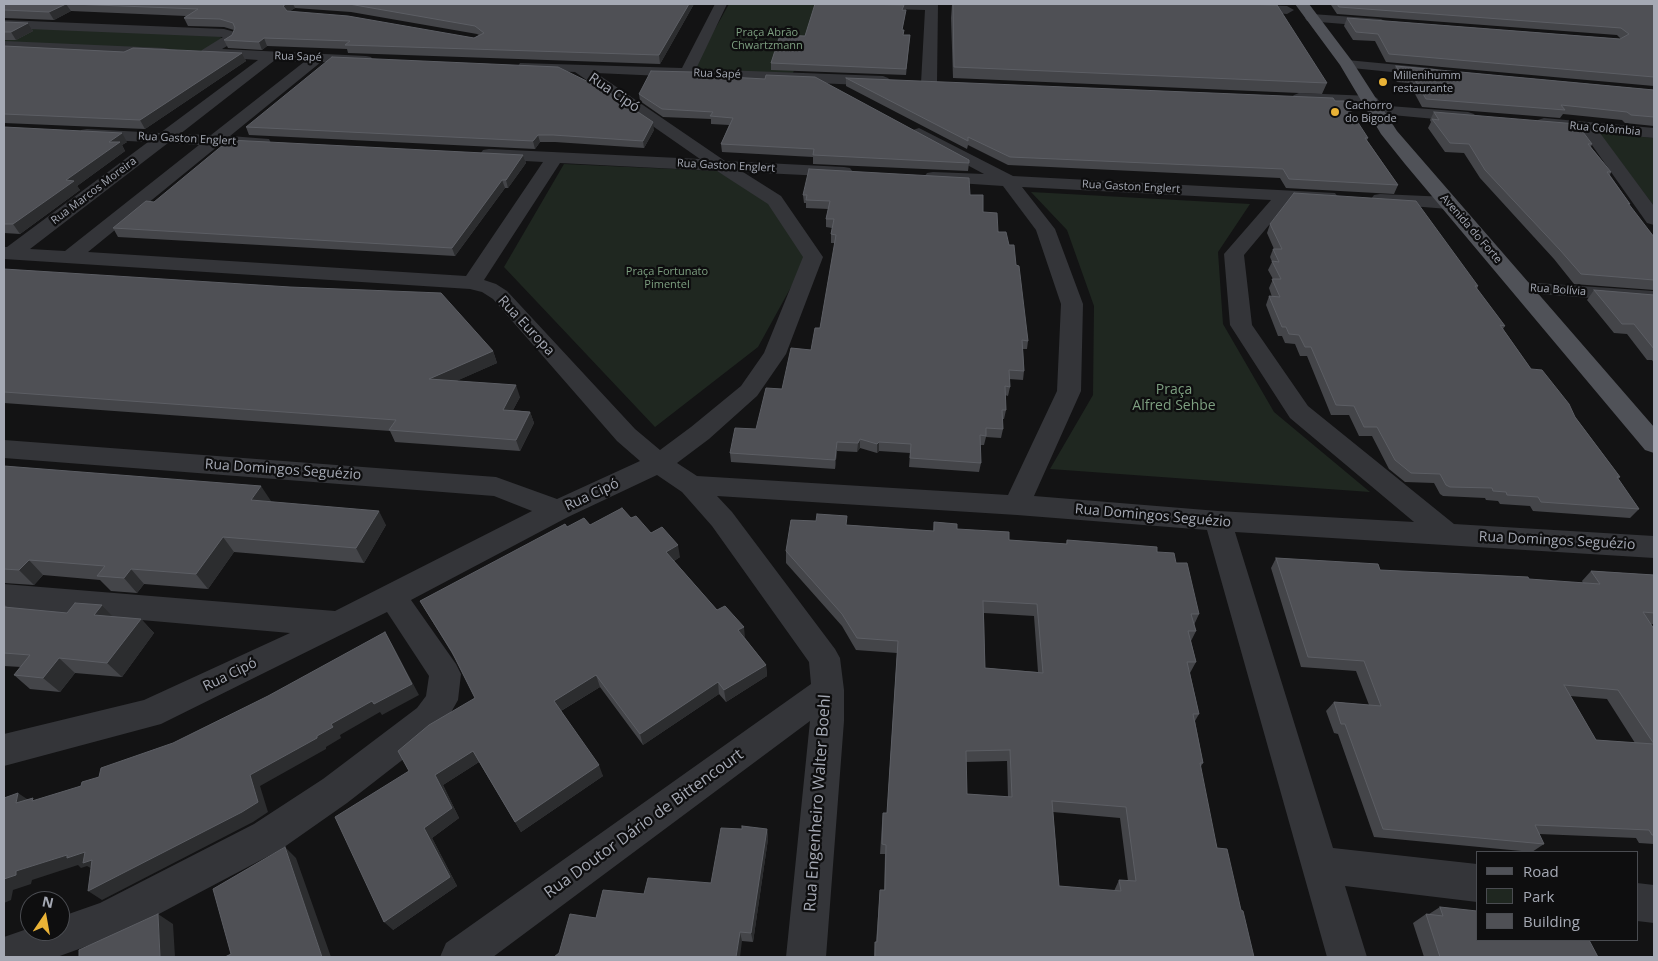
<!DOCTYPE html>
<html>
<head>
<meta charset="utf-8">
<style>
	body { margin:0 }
	#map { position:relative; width:1658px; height:961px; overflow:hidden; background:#131314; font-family:"Open Sans",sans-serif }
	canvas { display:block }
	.frame { position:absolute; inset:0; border:5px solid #a5a9b4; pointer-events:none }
	.legend { position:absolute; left:1476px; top:851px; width:162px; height:90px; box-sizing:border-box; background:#0e0e0f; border:1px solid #4a4c51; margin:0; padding:6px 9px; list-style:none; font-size:15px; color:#a5a9b4 }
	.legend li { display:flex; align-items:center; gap:10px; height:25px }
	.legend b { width:25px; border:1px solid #4a4c51 }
	.north { position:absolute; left:20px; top:891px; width:50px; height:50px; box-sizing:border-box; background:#0e0e0f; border:1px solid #4a4c51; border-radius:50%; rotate:12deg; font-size:14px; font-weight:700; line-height:20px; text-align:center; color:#a5a9b4 }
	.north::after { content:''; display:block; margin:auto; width:18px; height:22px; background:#e9b236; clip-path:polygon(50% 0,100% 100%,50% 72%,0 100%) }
</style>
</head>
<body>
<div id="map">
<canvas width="1658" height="961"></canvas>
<div class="frame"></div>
<ul class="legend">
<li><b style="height:6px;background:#505258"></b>Road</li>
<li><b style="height:14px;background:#1f2720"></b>Park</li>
<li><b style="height:14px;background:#4f5055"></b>Building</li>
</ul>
<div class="north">N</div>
</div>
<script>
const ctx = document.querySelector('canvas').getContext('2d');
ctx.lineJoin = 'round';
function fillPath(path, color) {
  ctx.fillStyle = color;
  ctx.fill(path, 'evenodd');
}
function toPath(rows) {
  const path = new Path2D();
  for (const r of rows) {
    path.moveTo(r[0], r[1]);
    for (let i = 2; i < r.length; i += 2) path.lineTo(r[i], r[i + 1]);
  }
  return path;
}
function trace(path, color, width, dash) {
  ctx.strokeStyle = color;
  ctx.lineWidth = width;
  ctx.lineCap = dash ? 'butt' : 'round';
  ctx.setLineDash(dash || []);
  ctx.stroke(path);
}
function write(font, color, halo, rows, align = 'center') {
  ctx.font = font + ' "Open Sans",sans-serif';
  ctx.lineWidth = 4.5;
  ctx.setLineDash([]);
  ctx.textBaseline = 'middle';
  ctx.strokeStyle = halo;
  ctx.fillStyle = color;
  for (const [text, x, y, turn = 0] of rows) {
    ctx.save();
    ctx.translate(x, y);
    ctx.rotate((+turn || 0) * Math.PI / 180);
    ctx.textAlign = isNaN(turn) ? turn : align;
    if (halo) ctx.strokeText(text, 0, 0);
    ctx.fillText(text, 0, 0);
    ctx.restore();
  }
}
fillPath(toPath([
	[729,4,817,4,792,76,691,72],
	[4,26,219,35,222,39,207,51,4,43],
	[1599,133,1654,138,1654,206],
	[564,164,717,171,769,200,807,258,758,347,655,427,504,267],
	[1031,192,1250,204,1218,252,1223,324,1274,412,1370,492,1050,469,1093,395,1094,306,1067,230]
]), '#1f2720');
fillPath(toPath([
	[715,4,727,4,696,69,883,76,888,78,891,81,888,84,883,86,596,73,725,161,844,167,850,168,853,172,850,176,844,177,743,172,781,196,823,257,786,354,757,396,709,439,677,463,697,476,1008,495,1057,391,1061,304,1036,230,1003,186,927,181,924,177,927,173,933,172,984,174,913,136,911,133,913,130,919,128,1013,176,1335,193,1338,197,1335,201,1329,202,1290,200,1244,255,1252,325,1308,406,1454,524,1654,536,1654,558,1235,532,1333,848,1477,864,1477,902,1345,886,1367,957,1327,957,1207,530,1017,515,717,496,732,512,835,649,840,658,844,690,844,721,826,957,786,957,810,721,493,957,440,957,446,943,811,684,809,662,712,526,682,492,657,475,568,517,411,600,456,664,461,674,458,700,441,730,347,803,280,850,123,933,57,957,4,957,4,937,30,928,30,931,60,931,60,917,100,903,254,824,323,779,417,708,426,696,429,676,387,612,161,724,4,766,4,734,144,700,290,633,4,608,4,584,335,611,532,511,494,496,4,458,4,440,496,477,557,499,640,461,617,441,493,299,482,292,470,289,4,259,4,247,7,247,148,142,87,139,81,138,79,134,81,130,87,129,160,133,258,60,202,56,200,53,202,50,223,37,4,28,4,20,224,29,235,32,237,35,234,42,222,49,366,56,371,57,373,60,371,63,366,64,321,62,230,136,269,139,271,143,269,147,263,148,218,146,88,252,466,276,543,162,489,159,483,158,480,154,483,150,489,149,700,159,575,72,525,70,520,69,518,66,520,63,682,68,715,4],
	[275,60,304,62,211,135,180,134,275,60],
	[168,143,199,145,65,251,30,249,168,143],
	[560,163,717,171,768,204,803,257,764,353,741,386,691,427,660,450,635,429,507,291,496,284,484,280,560,163],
	[1022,187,1271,200,1224,254,1230,325,1290,418,1414,522,1218,511,1034,496,1081,391,1083,304,1055,229,1022,187],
	[850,4,938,4,937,83,934,86,929,88,924,86,921,83,925,10,856,8,851,7,850,4],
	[1238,4,1287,6,1294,10,1287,14,1243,11,1237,7,1238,4],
	[1312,14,1381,19,1388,23,1381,27,1307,21,1305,18,1312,14],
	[4,41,164,48,169,49,171,52,169,55,164,56,4,49,4,41],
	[1347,60,1431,68,1436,69,1438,72,1436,75,1431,76,1342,67,1340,64,1342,61,1347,60],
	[1299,93,1371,96,1377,98,1379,101,1377,104,1371,106,1294,101,1291,98,1294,95,1299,93],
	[1376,105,1468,112,1474,114,1476,117,1474,120,1468,122,1370,113,1368,110,1370,107,1376,105],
	[1544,118,1654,128,1654,138,1600,133,1654,206,1654,225,1647,223,1582,131,1538,126,1536,123,1538,120,1544,118],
	[1380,194,1448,197,1455,199,1457,203,1455,207,1448,209,1374,203,1371,199,1374,195,1380,194],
	[1522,282,1654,291,1654,303,1515,292,1512,288,1515,284,1522,282],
	[1637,883,1654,885,1654,923,1637,921,1637,883]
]), '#343539');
fillPath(toPath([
	[1295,4,1309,4,1352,61,1397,131,1654,427,1654,453,1645,450,1405,164,1381,134,1340,65,1295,4]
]), '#505258');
fillPath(toPath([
	[4,4,694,4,660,64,348,53,347,49,267,46,262,50,228,48,224,40,232,35,234,30,224,27,188,26,184,18,186,16,71,11,54,20,4,18],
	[295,8,351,12,477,34,479,35,474,38,290,11],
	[952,4,1239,4,1327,83,1322,94,953,78,951,18],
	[1331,4,1654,4,1654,86,1386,62,1375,41,1353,40,1344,26,1347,18,1621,39,1617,35,1337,14,1331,5],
	[903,10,905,16,902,30,904,30,903,35,910,35,906,75,771,70,771,63,805,36],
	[4,22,28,23,33,31,16,40,4,40],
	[4,46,124,52,242,53,246,61,145,129,4,123],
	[1396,66,1654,90,1654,126,1625,123,1622,120,1563,114,1560,118,1422,107,1409,83,1397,82,1393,74],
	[694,72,695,75,969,163,968,171,813,164,813,157,722,152,721,144,729,125,711,124,711,119,663,117,640,101,639,94],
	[846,78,1335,101,1368,138,1367,140,1398,185,1394,194,1286,188,1280,178,1008,165,968,145,967,149,846,86],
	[1434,112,1592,144,1591,147,1611,172,1610,175,1630,204,1629,205,1654,237,1654,290,1574,284,1554,259,1480,178,1464,153,1445,152,1428,128,1431,122,1430,120],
	[4,127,127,142,122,145,125,151,77,186,80,190,20,234,4,233],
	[246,127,654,130,644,148,555,142,540,142,535,149,249,135],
	[523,155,526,163,508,188,505,188,455,256,118,237,113,228,154,202],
	[803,195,970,195,1009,245,1016,265,1028,341,1027,349,1023,349,1024,371,1023,380,1009,379,1010,387,1008,396,1005,395,1006,410,1004,419,1002,419,1003,429,1001,438,986,437,984,445,980,445,981,463,979,472,909,467,910,453,879,451,877,453,860,448,857,452,837,451,835,469,731,462,730,453,756,429,782,389,811,350,820,328,835,243,831,243,831,234,832,228,826,227,826,219,828,209,806,208,806,203,804,203],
	[1270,224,1478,286,1477,289,1505,326,1503,329,1531,369,1575,417,1620,477,1618,479,1639,509,1630,518,1533,511,1530,506,1500,504,1498,501,1486,500,1485,498,1443,496,1440,494,1434,483,1405,482,1389,469,1372,436,1359,436,1349,415,1331,415,1307,356,1300,356,1295,344,1285,343,1282,336,1278,336,1266,305,1269,296,1272,297,1269,288,1273,279,1268,270,1272,262,1270,257,1273,249,1274,249,1267,233],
	[4,269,493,351,497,363,456,381,520,397,513,410,530,412,534,423,520,451,395,442,390,431,4,403],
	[1594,290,1654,295,1654,363,1652,360,1647,360,1627,334,1614,333,1587,300],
	[4,466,271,501,270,502,386,525,364,563,234,552,208,589,144,584,137,593,111,591,100,580,43,575,34,585,4,583],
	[631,518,680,557,674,561,717,610,745,638,766,665,767,676,726,702,719,694,643,745,600,687,561,711,603,776,521,832,479,762,443,785,459,818,432,838,457,886,393,930,409,771,475,698,456,660,420,601,567,527,590,525],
	[934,522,957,529,1009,540,1066,544,1067,540,1157,552,1176,563,1199,614,1194,625,1196,631,1191,641,1196,662,1190,673,1199,714,1195,721,1203,763,1200,768,1217,848,1241,910,1254,957,874,957,875,942,876,942,880,890,884,890,885,854,880,854,882,823,883,813,887,813,897,653,856,650,842,626,786,563,786,551,847,525,933,531],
	[984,613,1034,616,1038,672,985,668],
	[1007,761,1008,797,967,794,966,762],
	[1053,812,1120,818,1128,881,1119,880,1114,891,1059,886],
	[1276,558,1380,570,1583,583,1582,581,1591,571,1654,575,1654,624,1651,624,1654,629,1654,844,1639,843,1636,838,1539,834,1544,844,1532,852,1374,837,1338,734,1334,733,1326,711,1334,702,1369,705,1356,671,1301,667,1271,568],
	[1570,696,1607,699,1635,743,1596,740],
	[4,604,8,608,67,613,102,605,113,617,141,619,154,633,122,677,75,673,60,692,30,689,14,675,21,667,4,666],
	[767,829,768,839,753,942,742,941,559,953,596,918,644,894,711,883],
	[1440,907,1598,957,1424,957,1413,923,1426,914,1429,914]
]), '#444549');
fillPath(toPath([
	[66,4,71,11,54,20,49,12],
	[286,4,293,4,295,8,286,14,283,6],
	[689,4,694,4,660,64,659,55],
	[28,23,33,31,16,40,11,32],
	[264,38,267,46,262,50,259,42],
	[242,53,246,61,145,129,140,120],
	[653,122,654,130,644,148,643,141],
	[122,133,127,142,122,145,125,151,77,186,80,190,20,234,13,224,109,142],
	[538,135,540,142,535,149,533,141],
	[523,155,526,163,508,188,506,180],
	[502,180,505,188,455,256,452,248],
	[493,351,497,363,434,391,429,379],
	[516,385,520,397,507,421,503,410],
	[530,412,534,423,520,451,516,440],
	[860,439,860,448,857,452,858,443],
	[837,442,837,451,835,469,835,460],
	[879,442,879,451,877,453,877,444],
	[261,486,271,501,261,515,251,500],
	[379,511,386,525,364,563,356,548],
	[223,537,234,552,208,589,196,574],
	[678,545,680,557,668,564,666,552],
	[29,560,43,575,34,585,19,570],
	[131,569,144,584,137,593,124,578],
	[102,605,116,620,94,615],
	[141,619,154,633,122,677,107,663],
	[744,627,745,638,738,630],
	[385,632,392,644,419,695,382,715,380,712,340,735,341,738,326,747,326,749,260,786,268,812,253,822,102,900,88,891,250,775,331,724],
	[59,658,75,673,60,692,43,678],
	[766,665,767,676,726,702,724,690],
	[596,675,600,687,559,712,554,701],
	[718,682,719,694,643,745,640,734],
	[473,751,479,762,443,785,459,818,432,838,457,886,393,930,384,922,435,775],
	[599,765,603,776,521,832,515,822],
	[18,793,33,803,16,803],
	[767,829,768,839,753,942,751,933],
	[285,847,296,858,331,957,322,957],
	[85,852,100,862,98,872,87,866,81,868,78,865,32,880,31,884,13,890,11,900,4,903,4,879,16,871,67,855],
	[158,914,173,924,175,957,160,957],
	[740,932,742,941,740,957,736,957]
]), '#2c2d2f');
const building = toPath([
	[4,4,66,4,49,12,4,10,4,4],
	[71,4,286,4,283,6,287,11,348,16,474,38,484,33,475,26,349,4,340,4,689,4,659,55,345,45,350,41,264,38,259,42,224,40,232,35,235,28,233,23,220,19,184,18,198,9,71,4],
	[815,4,860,4,904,5,902,10,906,10,902,30,904,30,903,35,910,35,906,69,771,63,780,35,805,36,815,4],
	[953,4,1239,4,1277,5,1327,83,954,67,953,4],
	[1337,4,1654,4,1654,77,1389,54,1378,34,1356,32,1347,18,1620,39,1629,34,1621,28,1339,7,1337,4],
	[4,22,28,23,11,32,4,32,4,22],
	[4,46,124,52,133,48,242,53,140,120,4,114,4,46],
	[332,57,558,67,605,90,653,122,643,141,553,135,538,135,533,141,246,127,332,57],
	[1396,66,1654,90,1654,117,1631,115,1627,112,1561,105,1565,110,1426,99,1412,75,1401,74,1396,66],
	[651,71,694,72,694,75,765,79,766,75,815,77,969,160,969,163,813,155,814,149,721,144,733,118,710,116,713,112,662,109,639,94,651,71],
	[846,78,1333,98,1335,101,1344,101,1368,138,1365,138,1398,185,1289,179,1283,169,1010,157,968,137,968,141,846,78],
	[1434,112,1577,124,1592,144,1588,144,1611,172,1607,172,1630,204,1628,203,1654,237,1654,280,1581,274,1560,250,1485,170,1469,144,1450,143,1432,119,1439,120,1434,112],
	[4,127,122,133,109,142,120,142,66,180,74,181,13,224,4,224,4,127],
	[229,140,523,155,506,180,502,180,452,248,113,228,146,201,154,202,229,140],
	[809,169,969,178,970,195,983,195,983,212,997,213,998,232,1006,232,1009,245,1014,245,1016,265,1019,266,1028,341,1022,340,1024,371,1009,370,1010,387,1005,386,1006,410,1002,410,1003,429,986,428,986,436,980,435,981,463,910,458,911,444,879,442,877,444,860,439,858,443,837,442,835,460,730,453,735,428,756,429,766,388,782,389,791,348,811,350,815,328,820,328,836,235,831,234,834,219,826,219,830,201,806,200,807,195,803,195,809,169],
	[1294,193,1416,201,1478,286,1475,286,1505,326,1500,325,1531,369,1542,370,1569,404,1575,417,1620,477,1617,477,1639,509,1541,502,1538,497,1507,495,1506,492,1493,491,1492,488,1450,487,1446,485,1440,474,1411,473,1395,460,1377,427,1364,427,1354,406,1336,405,1311,347,1305,347,1299,335,1289,334,1286,327,1282,327,1269,296,1280,297,1272,279,1281,279,1272,261,1279,262,1273,249,1282,249,1270,224,1294,193],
	[4,269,290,287,441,293,493,351,429,379,516,385,503,410,530,412,516,440,389,430,396,420,4,392,4,269],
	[1594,290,1654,295,1654,349,1634,324,1622,324,1594,290],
	[4,466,261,486,251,500,379,511,356,548,223,537,196,574,131,569,124,578,97,576,105,566,29,560,19,570,4,569,4,466],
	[622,508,631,518,636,516,651,533,662,527,678,545,666,552,717,610,725,606,744,627,738,630,766,665,724,690,718,682,640,734,596,675,554,701,599,765,515,822,473,751,435,775,452,808,424,828,450,877,384,922,335,817,409,771,398,751,429,725,475,698,452,652,420,601,565,524,567,527,584,518,590,525,622,508],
	[817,514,847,516,846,525,934,531,934,522,957,524,957,529,1009,532,1009,540,1067,544,1067,540,1157,547,1157,552,1174,553,1176,563,1187,563,1199,614,1191,614,1196,631,1188,631,1196,662,1187,662,1199,714,1193,714,1203,763,1200,763,1217,848,1227,849,1241,910,1243,911,1254,957,875,957,875,942,877,942,880,890,885,890,886,845,882,844,883,813,887,813,898,641,857,638,842,614,786,551,791,520,816,521,817,514],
	[983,601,1037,604,1043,673,985,668,983,601],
	[1010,750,1012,797,967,794,966,751,1010,750],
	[1052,801,1126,807,1136,881,1119,880,1121,891,1059,886,1052,801],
	[1276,558,1378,564,1380,570,1528,577,1529,579,1600,584,1591,571,1654,575,1654,613,1643,612,1654,629,1654,835,1652,835,1649,830,1535,825,1544,844,1383,829,1345,724,1341,724,1334,702,1381,706,1364,661,1308,657,1276,558],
	[1564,685,1618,690,1654,744,1596,740,1564,685],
	[75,603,102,605,94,615,141,619,107,663,59,658,43,678,14,675,30,655,4,653,4,607,67,613,75,603],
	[385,632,412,684,374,704,372,701,331,724,333,727,317,736,317,738,250,775,258,802,242,812,88,891,92,860,83,863,85,852,67,858,67,855,16,871,16,875,4,879,4,798,18,793,16,803,33,798,32,801,81,786,82,782,99,777,101,768,173,743,268,696,385,632],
	[742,826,767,829,751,933,740,932,736,957,554,957,559,953,570,914,596,918,603,890,644,894,648,878,711,883,721,828,742,829,742,826],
	[285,847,322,957,225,957,231,954,213,889,285,847],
	[1440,907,1477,911,1477,940,1589,940,1598,957,1440,957,1426,914,1443,916,1440,907],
	[158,914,160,957,79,957,79,950,158,914]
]);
fillPath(building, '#4f5055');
trace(building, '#5c5e64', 1);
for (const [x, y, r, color] of [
	[1383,82,5,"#e9b236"],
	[1335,112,5,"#e9b236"]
]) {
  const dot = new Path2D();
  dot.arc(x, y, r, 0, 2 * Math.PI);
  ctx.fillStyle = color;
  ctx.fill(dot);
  trace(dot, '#0e0e0f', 2);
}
write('11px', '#7d9f80', '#0e0e0f', [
	["Praça Abrão",767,33],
	["Chwartzmann",767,46],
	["Praça Fortunato",667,272],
	["Pimentel",667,285]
]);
write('11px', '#a5a9b4', '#0e0e0f', [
	["Rua Sapé",298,57,2],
	["Rua Sapé",717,74,2],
	["Rua Colômbia",1605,129,5],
	["Rua Gaston Englert",187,139,3],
	["Rua Gaston Englert",726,166,3],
	["Rua Gaston Englert",1131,187,3],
	["Rua Marcos Moreira",94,191,-37],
	["Avenida do Forte",1471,229,49],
	["Rua Bolívia",1558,290,4]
]);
write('11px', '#a5a9b4', '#0e0e0f', [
	["Millenihumm",1393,76],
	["restaurante",1393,89],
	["Cachorro",1345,106],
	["do Bigode",1345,119]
], 'left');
write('14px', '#a5a9b4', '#0e0e0f', [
	["Rua Cipó",614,93,34],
	["Rua Europa",526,326,47],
	["Rua Domingos Seguézio",283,470,4],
	["Rua Cipó",592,495,-25],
	["Rua Domingos Seguézio",1153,516,5],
	["Rua Domingos Seguézio",1557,541,3],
	["Rua Cipó",230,675,-26]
]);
write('14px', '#7d9f80', '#0e0e0f', [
	["Praça",1174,390],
	["Alfred Sehbe",1174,406]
]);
write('16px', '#a5a9b4', '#0e0e0f', [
	["Rua Engenheiro Walter Boehl",818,803,-86],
	["Rua Doutor Dário de Bittencourt",644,824,-36]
]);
</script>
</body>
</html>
